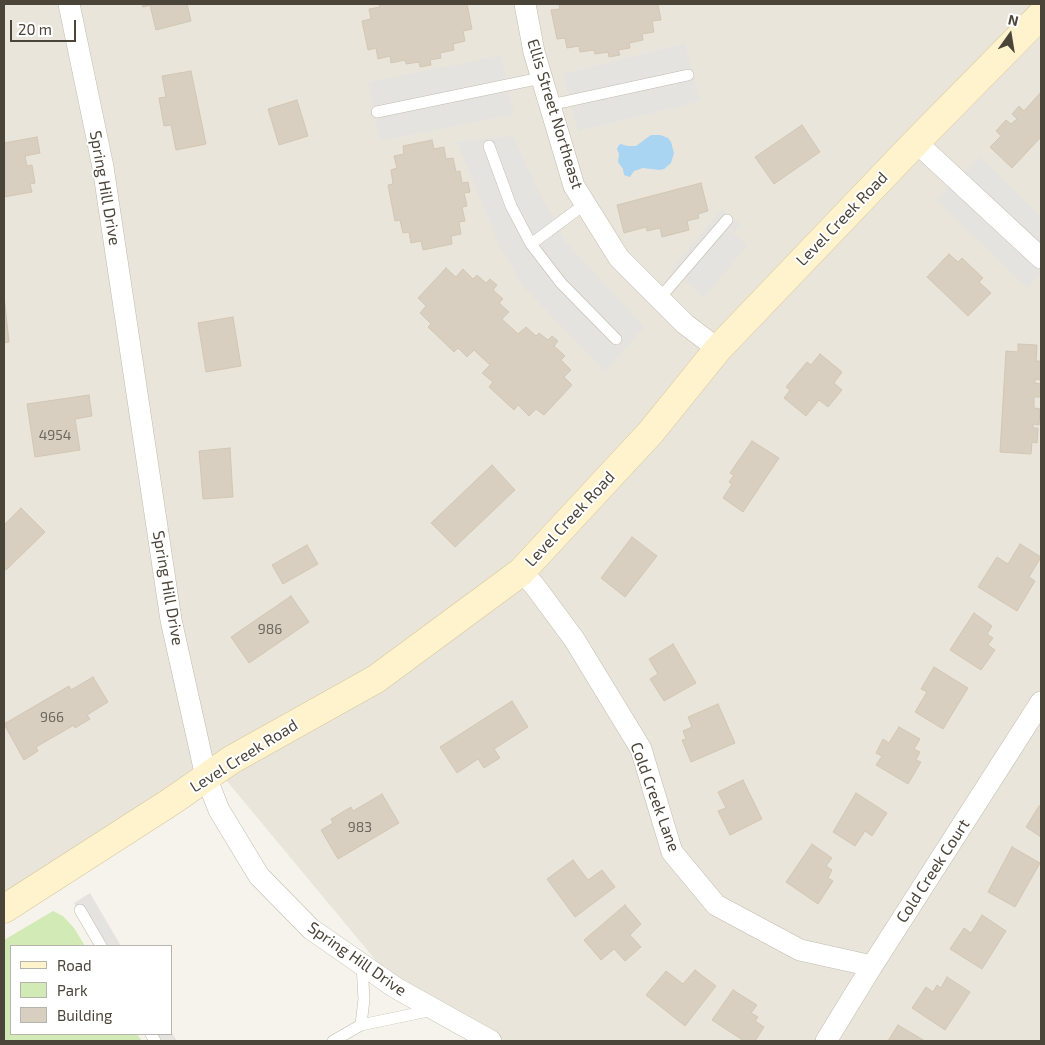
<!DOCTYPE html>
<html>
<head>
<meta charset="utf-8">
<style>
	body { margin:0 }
	#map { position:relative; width:1045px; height:1045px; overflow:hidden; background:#f6f3ec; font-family:"Exo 2",sans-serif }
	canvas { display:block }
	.frame { position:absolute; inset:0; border:5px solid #4b4439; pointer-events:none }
	.legend { position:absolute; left:10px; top:945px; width:162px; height:90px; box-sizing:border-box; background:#fff; border:1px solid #b7b4b0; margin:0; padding:6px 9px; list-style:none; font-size:15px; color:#4b4439 }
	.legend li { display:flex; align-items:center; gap:10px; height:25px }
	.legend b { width:25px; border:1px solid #b7b4b0 }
	.north { position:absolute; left:985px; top:10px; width:50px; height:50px; -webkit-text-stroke:4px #fff; paint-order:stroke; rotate:13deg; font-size:14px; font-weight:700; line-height:20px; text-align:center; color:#4b4439 }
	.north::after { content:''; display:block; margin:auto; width:18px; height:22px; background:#4b4439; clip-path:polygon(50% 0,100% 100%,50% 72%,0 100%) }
	.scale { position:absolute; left:10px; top:20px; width:66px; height:22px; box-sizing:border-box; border:2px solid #4b4439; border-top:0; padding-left:6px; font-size:15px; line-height:18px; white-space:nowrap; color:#4b4439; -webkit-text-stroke:4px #fff; paint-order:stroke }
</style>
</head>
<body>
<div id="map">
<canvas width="1045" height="1045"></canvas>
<div class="frame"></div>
<ul class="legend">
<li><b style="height:6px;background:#fff3cd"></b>Road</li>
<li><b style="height:14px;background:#d2eab5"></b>Park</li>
<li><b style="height:14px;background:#d8cfc1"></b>Building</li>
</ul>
<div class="north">N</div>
<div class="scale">20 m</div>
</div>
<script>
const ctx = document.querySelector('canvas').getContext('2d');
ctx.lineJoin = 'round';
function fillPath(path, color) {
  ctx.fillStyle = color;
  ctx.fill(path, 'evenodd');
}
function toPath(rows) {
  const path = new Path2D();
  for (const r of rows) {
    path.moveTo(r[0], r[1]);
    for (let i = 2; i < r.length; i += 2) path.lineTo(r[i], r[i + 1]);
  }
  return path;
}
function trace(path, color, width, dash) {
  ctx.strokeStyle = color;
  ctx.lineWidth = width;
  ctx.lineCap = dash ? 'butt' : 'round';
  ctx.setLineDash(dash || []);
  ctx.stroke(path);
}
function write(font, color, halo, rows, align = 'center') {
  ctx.font = font + ' "Exo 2",sans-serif';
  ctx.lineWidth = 4;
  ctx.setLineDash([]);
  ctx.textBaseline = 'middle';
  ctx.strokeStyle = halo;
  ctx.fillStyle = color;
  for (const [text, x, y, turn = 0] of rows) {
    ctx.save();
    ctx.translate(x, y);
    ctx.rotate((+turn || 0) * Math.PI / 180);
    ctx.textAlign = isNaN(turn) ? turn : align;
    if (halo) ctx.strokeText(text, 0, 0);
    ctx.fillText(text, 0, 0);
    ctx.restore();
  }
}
fillPath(toPath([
	[4,4,1041,4,1041,1041,489,1041,422,1016,226,780,4,918]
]), '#eae5da');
fillPath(toPath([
	[53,911,63,916,74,928,85,946,11,946,11,1034,137,1034,142,1041,4,1041,4,940]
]), '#d2eab5');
fillPath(toPath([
	[685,43,700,101,578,131,563,74],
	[502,55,514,114,380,141,368,82],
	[513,136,541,196,565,241,644,327,605,371,523,286,500,247,457,142],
	[980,157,1041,217,1041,274,1027,288,937,200],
	[722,209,741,225,733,234,747,245,704,297,671,270],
	[90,893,121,946,100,946,74,903],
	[171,1031,177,1041,158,1041,153,1034,171,1034]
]), '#e5e3e0');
fillPath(toPath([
	[651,135,660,135,668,138,671,142,674,153,671,163,664,169,660,170,643,168,634,171,630,177,624,175,623,169,618,162,619,154,617,149,619,145,621,144,627,146,636,146]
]), '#a9d4f2');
const building = toPath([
	[142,4,187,4,191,21,156,30,150,5,143,7,142,4],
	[379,4,467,4,472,29,463,31,465,41,453,44,454,50,440,53,441,58,430,60,431,65,420,67,419,62,406,64,405,60,391,63,390,56,378,59,376,48,368,50,362,21,371,19,369,9,380,7,379,4],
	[559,4,658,4,661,20,652,21,654,32,642,34,643,40,629,43,630,48,618,50,620,55,609,57,608,52,595,54,594,50,580,52,579,46,567,48,565,38,557,39,551,10,560,9,559,4],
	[191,71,206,144,176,150,171,125,164,126,159,98,166,97,162,76,191,71],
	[1041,92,1041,137,1012,168,990,147,1001,136,996,131,1006,120,1011,124,1017,119,1012,114,1019,106,1024,111,1041,92],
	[297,100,308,136,279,145,268,109,297,100],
	[802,125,820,152,774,184,755,157,802,125],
	[37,137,40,153,25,156,27,166,32,165,35,183,30,184,32,192,4,197,4,143,37,137],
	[432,140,434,149,444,147,446,159,453,158,456,172,460,171,462,183,468,182,470,192,464,193,467,206,462,207,465,221,459,222,461,234,451,236,452,244,423,250,421,241,411,243,409,232,403,233,400,220,395,221,388,185,393,184,391,170,397,168,394,156,404,154,403,146,432,140],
	[701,183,708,211,698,214,699,218,687,221,689,230,662,237,660,228,647,231,646,227,624,233,617,205,701,183],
	[949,254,958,262,962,258,983,278,979,282,991,293,968,316,927,277,949,254],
	[446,268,456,277,463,269,473,279,477,275,486,283,490,279,497,285,493,290,503,299,499,303,509,312,502,319,518,334,526,327,536,336,539,333,548,340,552,336,558,341,554,346,565,356,561,360,571,370,564,377,572,385,544,415,536,409,529,416,518,405,514,410,489,387,493,382,482,373,490,365,474,350,467,357,458,348,454,352,428,327,431,324,420,313,426,306,418,298,446,268],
	[4,296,9,342,4,343,4,296],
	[233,317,241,366,206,372,198,323,233,317],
	[1018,344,1037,345,1036,361,1041,361,1041,380,1035,379,1035,383,1041,384,1041,397,1034,397,1034,408,1040,409,1039,425,1033,424,1033,428,1038,428,1037,443,1032,442,1031,454,1000,452,1006,351,1018,352,1018,344],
	[820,354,842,372,834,383,842,390,828,407,819,400,806,416,784,398,790,390,786,387,807,362,811,365,820,354],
	[89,395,92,416,75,419,80,450,35,457,27,404,89,395],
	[752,441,779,458,743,512,723,498,732,484,729,482,734,475,730,473,752,441],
	[230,448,233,497,203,499,199,451,230,448],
	[492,465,515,490,455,547,431,523,492,465],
	[21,508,45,532,6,570,4,568,4,525,21,508],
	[632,537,657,556,625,597,601,578,632,537],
	[1020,544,1041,557,1029,577,1035,581,1017,611,978,587,997,557,1008,564,1020,544],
	[307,545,318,564,283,584,272,565,307,545],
	[291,596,309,622,249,663,231,637,291,596],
	[974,613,992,626,987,634,993,638,988,645,995,650,981,670,950,650,974,613],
	[673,644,696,683,664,701,650,679,658,674,649,659,673,644],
	[934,667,968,688,943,729,915,712,927,692,921,689,934,667],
	[93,677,108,702,87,715,90,719,75,728,74,725,36,747,38,751,24,760,4,724,69,686,71,690,93,677],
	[512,701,528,727,494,749,500,758,484,768,478,759,457,773,440,747,512,701],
	[718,704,735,743,691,762,682,740,686,739,683,731,692,727,688,717,718,704],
	[899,727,920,739,914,749,920,752,916,760,921,762,908,784,876,765,882,756,876,753,883,739,889,743,899,727],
	[743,780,762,819,730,835,718,811,726,808,718,792,743,780],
	[856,793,887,813,872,836,865,831,855,846,833,832,856,793],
	[382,794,399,823,338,859,321,830,333,823,331,819,351,807,353,811,382,794],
	[1039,806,1041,807,1041,837,1026,827,1039,806],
	[812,844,832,858,826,866,832,870,828,878,833,881,818,904,786,882,812,844],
	[1012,847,1040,863,1015,907,988,892,1012,847],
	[573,860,588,880,602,870,615,887,575,917,547,879,573,860],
	[625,905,641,924,630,935,641,947,625,961,614,949,601,960,584,940,625,905],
	[982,915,1006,931,982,969,950,949,964,928,971,933,982,915],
	[695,970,716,986,685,1026,646,995,666,971,683,984,695,970],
	[947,977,970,992,945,1030,912,1008,926,987,933,992,937,985,941,988,947,977],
	[733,990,757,1005,751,1013,758,1017,755,1021,764,1027,755,1041,744,1041,712,1020,733,990],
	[898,1025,925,1041,888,1041,898,1025]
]);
fillPath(building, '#d8cfc1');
trace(building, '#d3c7b4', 1);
const lane = toPath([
	[550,105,688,75],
	[377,112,541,78],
	[489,146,511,206,531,244],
	[585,204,531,244,561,283,616,339],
	[659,299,727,220],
	[80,910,101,946],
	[361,1025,364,999,362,965],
	[151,1034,155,1041],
	[333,1041,361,1025,433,1010]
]);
const street = toPath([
	[69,4,103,167,171,620,206,777,219,810,259,876,311,929,396,988,491,1041],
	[525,4,534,52,574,186,619,258,685,324,718,349],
	[916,142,1041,258],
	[521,572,534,585,574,639,641,749,672,852,716,905,800,950,872,966],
	[826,1041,872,966,1041,702]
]);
const secondary = toPath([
	[4,909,172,801,231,760,376,679,521,572,651,432,718,349,916,142,1041,15]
]);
trace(lane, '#c2bbae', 12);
trace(street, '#c2bbae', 22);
trace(secondary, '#d6c79b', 29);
trace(lane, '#fff', 11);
trace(street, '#fff', 21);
trace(secondary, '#fff3cd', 28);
write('14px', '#6e675b', null, [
	["4954",55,435],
	["986",270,629],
	["966",52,717],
	["983",360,827]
]);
write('16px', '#4b4439', '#fff', [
	["Ellis Street Northeast",555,114,73],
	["Spring Hill Drive",105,188,80],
	["Level Creek Road",842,219,-46],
	["Level Creek Road",570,519,-47],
	["Spring Hill Drive",168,588,80],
	["Level Creek Road",244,756,-32],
	["Cold Creek Lane",655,797,70],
	["Cold Creek Court",933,871,-57],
	["Spring Hill Drive",357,959,35]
]);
</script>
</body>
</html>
